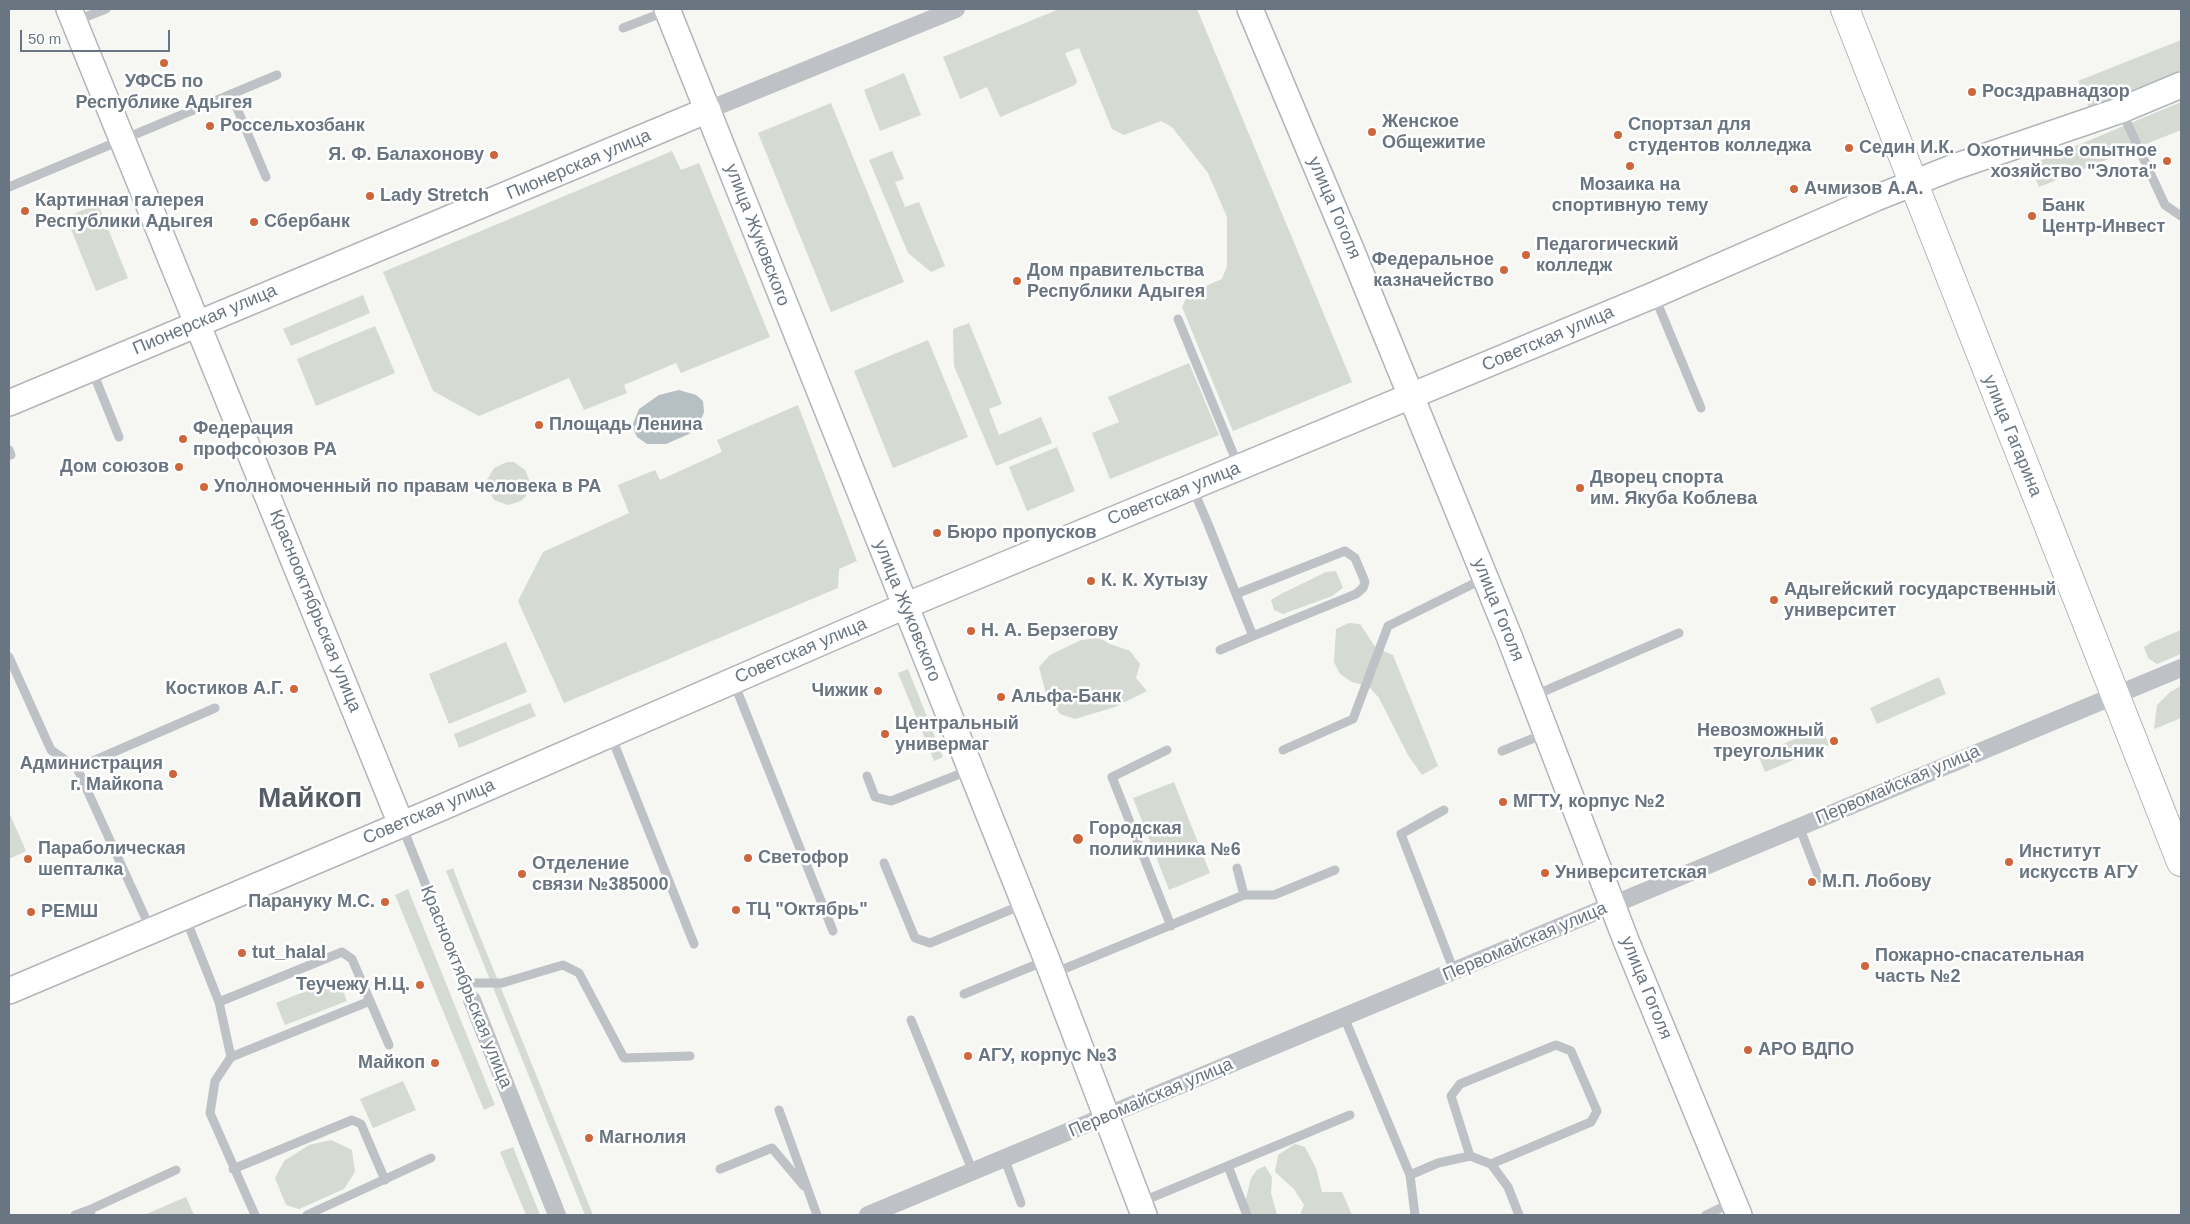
<!DOCTYPE html>
<html>
<head>
<meta charset="utf-8">
<style>
	body { margin:0 }
	#map { position:relative; width:2190px; height:1224px; overflow:hidden; background:#f6f6f3; font-family:Helvetica,sans-serif }
	canvas { display:block }
	.frame { position:absolute; inset:0; border:10px solid #697581; pointer-events:none }
	.scale { position:absolute; left:20px; top:30px; width:150px; height:22px; box-sizing:border-box; border:2px solid #697581; border-top:0; padding-left:6px; font-size:15px; line-height:18px; white-space:nowrap; color:#697581; -webkit-text-stroke:4px #fff; paint-order:stroke }
</style>
</head>
<body>
<div id="map">
<canvas width="2190" height="1224"></canvas>
<div class="frame"></div>
<div class="scale">50 m</div>
</div>
<script>
const ctx = document.querySelector('canvas').getContext('2d');
ctx.lineJoin = 'round';
function fillPath(path, color) {
  ctx.fillStyle = color;
  ctx.fill(path, 'evenodd');
}
function toPath(rows) {
  const path = new Path2D();
  for (const r of rows) {
    path.moveTo(r[0], r[1]);
    for (let i = 2; i < r.length; i += 2) path.lineTo(r[i], r[i + 1]);
  }
  return path;
}
function trace(path, color, width, dash) {
  ctx.strokeStyle = color;
  ctx.lineWidth = width;
  ctx.lineCap = dash ? 'butt' : 'round';
  ctx.setLineDash(dash || []);
  ctx.stroke(path);
}
function write(font, color, halo, rows, align = 'center') {
  ctx.font = font + ' Helvetica,sans-serif';
  ctx.lineWidth = 5;
  ctx.setLineDash([]);
  ctx.textBaseline = 'middle';
  ctx.strokeStyle = halo;
  ctx.fillStyle = color;
  for (const [text, x, y, turn = 0] of rows) {
    ctx.save();
    ctx.translate(x, y);
    ctx.rotate((+turn || 0) * Math.PI / 180);
    ctx.textAlign = isNaN(turn) ? turn : align;
    if (halo) ctx.strokeText(text, 0, 0);
    ctx.fillText(text, 0, 0);
    ctx.restore();
  }
}
fillPath(toPath([
	[1059,9,1197,9,1352,382,1233,431,1182,307,1189,293,1222,279,1227,266,1227,217,1208,173,1172,127,1161,121,1124,135,1112,129,1079,48,1065,53,1077,81,1075,85,1000,117,987,87,960,99,943,57],
	[2181,40,2181,70,2089,108,2078,81],
	[904,73,921,115,880,131,864,90],
	[2181,102,2181,130,2039,187,2030,165],
	[831,103,904,282,831,312,758,133],
	[672,151,681,170,699,163,770,337,681,373,676,363,624,385,627,393,584,410,569,378,479,416,433,391,383,272],
	[892,151,904,179,895,182,905,207,919,202,945,266,931,272,908,253,869,160],
	[98,204,128,278,96,291,66,217],
	[363,295,370,313,291,346,283,329],
	[969,323,1002,404,989,409,999,435,1041,417,1052,443,996,466,954,366,953,329],
	[375,326,395,373,316,406,297,359],
	[928,340,968,437,893,468,854,371],
	[1189,363,1219,435,1110,479,1092,433,1119,422,1108,397],
	[798,405,857,561,839,569,838,588,564,703,518,601,543,552,629,513,618,485,655,470,660,480,722,452,717,440],
	[1057,447,1075,491,1027,511,1009,467],
	[507,462,514,462,525,470,530,482,526,496,521,501,508,505,494,500,487,487,487,480,494,468],
	[1336,571,1343,588,1332,596,1283,614,1274,610,1271,600,1279,595,1326,572],
	[1349,623,1360,624,1376,648,1393,655,1438,766,1422,775,1408,755,1379,698,1369,687,1352,682,1340,674,1334,662,1336,629],
	[2181,630,2181,654,2157,664,2148,658,2144,647,2150,643],
	[1099,638,1110,644,1130,651,1140,664,1136,678,1147,691,1115,707,1075,719,1060,714,1046,694,1039,667,1050,655,1081,640],
	[506,642,527,692,449,724,429,674],
	[908,669,943,757,934,761,898,673],
	[1939,677,1946,694,1877,724,1870,708],
	[2181,686,2181,718,2154,729,2157,705,2170,692],
	[530,703,536,716,459,748,454,734],
	[1822,727,1829,745,1765,772,1758,755],
	[1174,782,1210,873,1169,890,1133,798],
	[9,812,26,851,9,859],
	[453,868,464,897,593,1215,585,1215,446,871],
	[408,889,495,1105,484,1110,395,895],
	[338,978,347,1001,285,1025,276,1003],
	[403,1081,416,1110,373,1128,360,1099],
	[331,1140,352,1150,355,1172,344,1189,299,1209,286,1205,275,1178,284,1161,309,1145],
	[1295,1144,1305,1147,1316,1168,1322,1192,1342,1192,1352,1215,1300,1215,1304,1205,1294,1189,1275,1172,1278,1155],
	[513,1147,540,1215,526,1215,500,1152],
	[1265,1166,1272,1177,1271,1193,1277,1215,1242,1215,1251,1178,1257,1170],
	[186,1197,194,1215,144,1215]
]), '#d5dad3');
fillPath(toPath([
	[679,390,696,395,703,401,704,412,699,425,689,434,666,444,647,444,637,437,632,426,639,409,659,395]
]), '#b6bfc4');
const secondary = toPath([
	[69,9,401,824],
	[667,9,1047,960,1144,1215],
	[1250,9,1353,254,1509,636,1627,943,1739,1215],
	[9,403,708,110],
	[9,991,443,807,905,606,1654,295,1876,198,1954,167,2121,110,2181,85]
]);
const primary = toPath([
	[1845,9,2181,862]
]);
trace(secondary, '#b1b5b9', 28);
trace(primary, '#b2b5b9', 30);
trace(toPath([
	[75,21,106,9],
	[623,28,667,11],
	[231,94,266,177],
	[2122,112,2165,205,2181,216],
	[9,187,277,75],
	[1654,295,1701,408],
	[1178,319,1238,465],
	[92,370,119,437],
	[9,450,11,455],
	[1193,489,1208,524,1236,594,1253,636,1356,594,1363,588,1365,582,1355,558,1345,551,1236,594],
	[1220,650,1253,636],
	[9,657,51,750,77,768,151,930],
	[734,683,833,931],
	[1533,696,1679,633],
	[611,736,694,944],
	[1167,750,1112,777,1171,926],
	[1283,750,1353,719,1388,626,1485,578],
	[1502,751,1544,734],
	[77,768,215,708],
	[867,776,875,797,891,801,970,770],
	[1444,810,1401,834,1454,971],
	[402,826,472,1000],
	[1799,826,1819,878],
	[884,863,915,938,930,943,1022,905],
	[1237,868,1244,895],
	[186,919,219,1002,231,1057,215,1081,210,1113,255,1215],
	[1054,973,1244,895,1274,895,1335,870],
	[465,983,502,983,563,965,579,973,624,1058,690,1056],
	[964,994,1045,961],
	[219,1002,342,952,352,959,389,1045],
	[1344,1017,1410,1175,1415,1215],
	[911,1020,973,1172],
	[231,1057,370,1001],
	[779,1110,817,1215],
	[1470,1156,1451,1096,1460,1084,1556,1045,1571,1051,1597,1111,1591,1122,1491,1164],
	[1005,1160,1021,1203],
	[1228,1166,1247,1215],
	[233,1169,352,1120,361,1124,385,1180],
	[720,1169,772,1148,804,1186],
	[1410,1175,1438,1163,1470,1156,1491,1164,1508,1187,1519,1215],
	[1141,1202,1350,1115],
	[89,1210,176,1170],
	[75,1215,89,1210,91,1215],
	[307,1215,431,1158],
	[1706,1215,1733,1202]
]), '#bec1c5', 9);
trace(toPath([
	[708,110,956,9],
	[472,1000,557,1215],
	[868,1215,2181,668]
]), '#bec1c5', 18);
trace(secondary, '#fff', 25);
trace(primary, '#fff', 28);
for (const [x, y, r, color] of [
	[164,63,5,"#ce663b"],
	[1972,92,5,"#ce663b"],
	[210,126,5,"#ce663b"],
	[1372,132,5,"#ce663b"],
	[1618,135,5,"#ce663b"],
	[1849,148,5,"#ce663b"],
	[494,155,5,"#ce663b"],
	[2167,161,5,"#ce663b"],
	[1630,166,5,"#ce663b"],
	[1794,189,5,"#ce663b"],
	[370,196,5,"#ce663b"],
	[25,211,5,"#ce663b"],
	[2032,216,5,"#ce663b"],
	[254,222,5,"#ce663b"],
	[1526,255,5,"#ce663b"],
	[1504,270,5,"#ce663b"],
	[1017,281,5,"#ce663b"],
	[539,425,5,"#ce663b"],
	[183,439,5,"#ce663b"],
	[179,467,5,"#ce663b"],
	[204,487,5,"#ce663b"],
	[1580,488,5,"#ce663b"],
	[937,533,5,"#ce663b"],
	[1091,581,5,"#ce663b"],
	[1774,600,5,"#ce663b"],
	[971,631,5,"#ce663b"],
	[294,689,5,"#ce663b"],
	[878,691,5,"#ce663b"],
	[1001,697,5,"#ce663b"],
	[885,734,5,"#ce663b"],
	[1834,741,5,"#ce663b"],
	[173,774,5,"#ce663b"],
	[1503,802,5,"#ce663b"],
	[1078,839,6,"#ce663b"],
	[748,858,5,"#ce663b"],
	[28,859,5,"#ce663b"],
	[2009,862,5,"#ce663b"],
	[1545,873,5,"#ce663b"],
	[522,874,5,"#ce663b"],
	[1812,882,5,"#ce663b"],
	[385,902,5,"#ce663b"],
	[736,910,5,"#ce663b"],
	[31,912,5,"#ce663b"],
	[242,953,5,"#ce663b"],
	[1865,966,5,"#ce663b"],
	[420,985,5,"#ce663b"],
	[1748,1050,5,"#ce663b"],
	[968,1056,5,"#ce663b"],
	[435,1063,5,"#ce663b"],
	[589,1138,5,"#ce663b"]
]) {
  const dot = new Path2D();
  dot.arc(x, y, r, 0, 2 * Math.PI);
  ctx.fillStyle = color;
  ctx.fill(dot);
  trace(dot, '#fff', 2);
}
write('bold 18px', '#697581', '#fff', [
	["УФСБ по",164,82,"center"],
	["Республике Адыгея",164,103,"center"],
	["Росздравнадзор",1982,92],
	["Женское",1382,122],
	["Общежитие",1382,143],
	["Спортзал для",1628,125],
	["студентов колледжа",1628,146],
	["Россельхозбанк",220,126],
	["Седин И.К.",1859,148],
	["Охотничнье опытное",2157,151,"right"],
	["хозяйство \"Элота\"",2157,172,"right"],
	["Я. Ф. Балахонову",484,155,"right"],
	["Мозаика на",1630,185,"center"],
	["спортивную тему",1630,206,"center"],
	["Ачмизов А.А.",1804,189],
	["Lady Stretch",380,196],
	["Картинная галерея",35,201],
	["Республики Адыгея",35,222],
	["Банк",2042,206],
	["Центр-Инвест",2042,227],
	["Сбербанк",264,222],
	["Педагогический",1536,245],
	["колледж",1536,266],
	["Федеральное",1494,260,"right"],
	["казначейство",1494,281,"right"],
	["Дом правительства",1027,271],
	["Республики Адыгея",1027,292],
	["Площадь Ленина",549,425],
	["Федерация",193,429],
	["профсоюзов РА",193,450],
	["Дом союзов",169,467,"right"],
	["Дворец спорта",1590,478],
	["им. Якуба Коблева",1590,499],
	["Уполномоченный по правам человека в РА",214,487],
	["Бюро пропусков",947,533],
	["К. К. Хутызу",1101,581],
	["Адыгейский государственный",1784,590],
	["университет",1784,611],
	["Н. А. Берзегову",981,631],
	["Костиков А.Г.",284,689,"right"],
	["Чижик",868,691,"right"],
	["Альфа-Банк",1011,697],
	["Центральный",895,724],
	["универмаг",895,745],
	["Невозможный",1824,731,"right"],
	["треугольник",1824,752,"right"],
	["Администрация",163,764,"right"],
	["г. Майкопа",163,785,"right"],
	["МГТУ, корпус №2",1513,802],
	["Городская",1089,829],
	["поликлиника №6",1089,850],
	["Параболическая",38,849],
	["шепталка",38,870],
	["Институт",2019,852],
	["искусств АГУ",2019,873],
	["Светофор",758,858],
	["Отделение",532,864],
	["связи №385000",532,885],
	["Университетская",1555,873],
	["М.П. Лобову",1822,882],
	["Парануку М.С.",375,902,"right"],
	["ТЦ \"Октябрь\"",746,910],
	["РЕМШ",41,912],
	["tut_halal",252,953],
	["Пожарно-спасательная",1875,956],
	["часть №2",1875,977],
	["Теучежу Н.Ц.",410,985,"right"],
	["АРО ВДПО",1758,1050],
	["АГУ, корпус №3",978,1056],
	["Майкоп",425,1063,"right"],
	["Магнолия",599,1138]
], 'left');
write('18px', '#697581', '#fff', [
	["Пионерская улица",579,165,-23],
	["улица Гоголя",1334,208,67],
	["улица Жуковского",757,235,69],
	["Пионерская улица",205,320,-23],
	["Советская улица",1548,339,-23],
	["улица Гагарина",2012,436,68],
	["Советская улица",1174,494,-22],
	["улица Гоголя",1498,610,68],
	["Краснооктябрьская улица",315,611,68],
	["улица Жуковского",907,611,68],
	["Советская улица",801,651,-23],
	["Первомайская улица",1898,785,-23],
	["Советская улица",429,812,-23],
	["Первомайская улица",1525,942,-23],
	["Краснооктябрьская улица",466,987,68],
	["улица Гоголя",1646,988,68],
	["Первомайская улица",1151,1098,-23]
]);
write('bold 28px', '#565e67', '#fff', [
	["Майкоп",310,799]
]);
</script>
</body>
</html>
